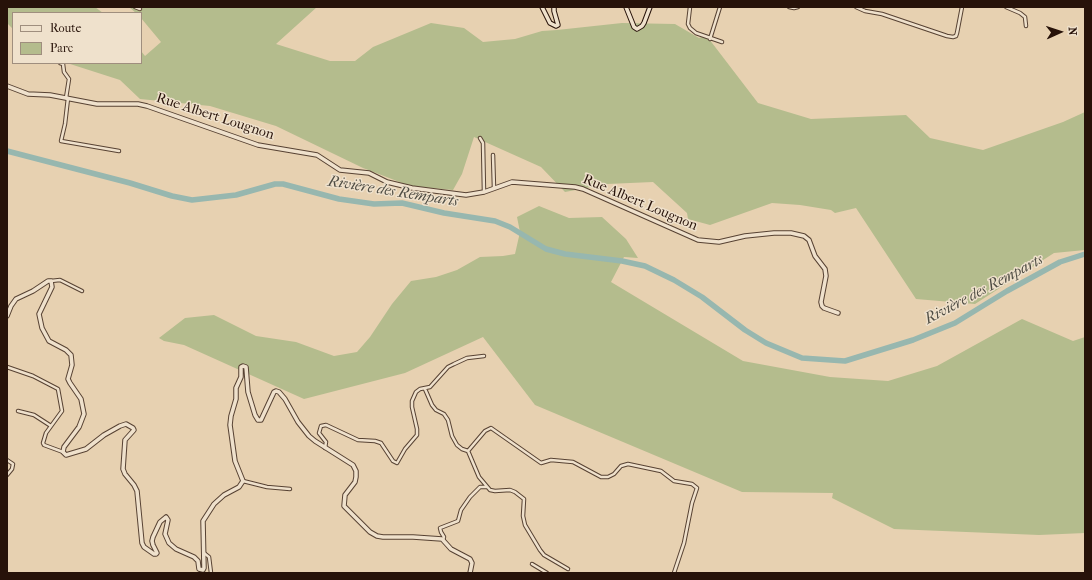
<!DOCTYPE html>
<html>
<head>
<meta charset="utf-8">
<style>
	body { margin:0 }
	#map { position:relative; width:1092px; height:580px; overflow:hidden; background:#e7d1b1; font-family:"IM FELL French Canon",serif }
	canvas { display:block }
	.frame { position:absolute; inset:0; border:8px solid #271209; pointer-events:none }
	.legend { position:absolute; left:12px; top:12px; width:130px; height:52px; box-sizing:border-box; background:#efe1cc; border:1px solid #9f8e7e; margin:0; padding:5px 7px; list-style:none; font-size:12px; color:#271209 }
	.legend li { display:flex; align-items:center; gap:8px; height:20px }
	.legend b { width:20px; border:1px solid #9f8e7e }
	.north { position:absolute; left:1040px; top:12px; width:40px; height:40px; -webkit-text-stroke:3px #efe1cc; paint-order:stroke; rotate:87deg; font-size:11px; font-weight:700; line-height:16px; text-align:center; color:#271209 }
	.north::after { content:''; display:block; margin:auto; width:14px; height:18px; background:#271209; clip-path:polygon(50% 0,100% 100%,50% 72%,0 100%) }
</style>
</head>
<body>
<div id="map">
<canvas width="1092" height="580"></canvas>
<div class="frame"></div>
<ul class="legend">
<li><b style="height:5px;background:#efe1cc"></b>Route</li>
<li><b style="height:11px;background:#b4bc8d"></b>Parc</li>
</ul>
<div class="north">N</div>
</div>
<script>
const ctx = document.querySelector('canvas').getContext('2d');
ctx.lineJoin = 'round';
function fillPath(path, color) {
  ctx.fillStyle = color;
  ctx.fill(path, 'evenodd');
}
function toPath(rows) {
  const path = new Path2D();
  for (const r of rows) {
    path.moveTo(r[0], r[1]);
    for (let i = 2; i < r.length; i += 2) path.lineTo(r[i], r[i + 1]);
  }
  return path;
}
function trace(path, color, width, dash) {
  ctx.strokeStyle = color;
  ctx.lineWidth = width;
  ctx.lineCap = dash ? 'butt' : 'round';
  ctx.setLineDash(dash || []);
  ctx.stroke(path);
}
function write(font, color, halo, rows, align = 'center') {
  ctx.font = font + ' "IM FELL French Canon",serif';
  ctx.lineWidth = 3;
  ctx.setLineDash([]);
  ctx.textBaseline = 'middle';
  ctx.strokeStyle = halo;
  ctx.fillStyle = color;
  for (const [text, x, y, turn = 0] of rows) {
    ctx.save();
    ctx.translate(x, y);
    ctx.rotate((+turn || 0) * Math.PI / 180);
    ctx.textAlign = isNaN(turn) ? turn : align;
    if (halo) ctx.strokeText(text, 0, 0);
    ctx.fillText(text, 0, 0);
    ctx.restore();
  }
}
fillPath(toPath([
	[7,7,95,7,103,13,13,13,13,29,7,23],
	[129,7,317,7,276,44,330,61,355,61,373,47,431,23,464,28,483,42,515,39,542,31,557,30,622,23,675,24,699,38,706,35,758,103,811,119,906,115,930,138,983,150,1063,122,1085,112,1085,250,1054,253,975,304,916,299,856,208,835,213,831,210,800,205,772,203,710,225,688,219,687,213,653,182,607,184,565,192,541,167,474,137,462,174,453,190,410,186,363,168,276,126,210,106,140,99,120,80,67,63,141,63,141,51,145,56,161,42,141,18,141,13,136,13],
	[539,206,569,218,602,217,626,239,638,258,624,257,611,282,743,361,830,377,888,381,937,366,1022,319,1073,341,1085,337,1085,533,1039,535,894,529,832,498,833,493,742,492,535,405,483,337,405,373,304,399,184,345,164,341,159,338,185,318,214,315,256,336,296,342,334,356,357,352,370,337,392,304,411,281,436,277,457,270,480,257,503,256,515,254,520,232,517,217]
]), '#b4bc8d');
trace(toPath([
	[7,151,130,183,172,196,192,200,236,195,275,184,283,184,339,199,374,204,402,203,444,213,495,221,510,227,546,249,565,254,622,261,645,266,674,280,702,297,745,330,766,343,802,358,845,361,913,340,955,323,1007,291,1060,262,1085,254]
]), '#97b7af', 5.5);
const minor = toPath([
	[135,7,140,9],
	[690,7,688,24,690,28,696,33,722,42],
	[789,7,794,8,798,7],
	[856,7,865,11,882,14,947,36,953,37,956,36,957,33,962,7],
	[1006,7,1020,13,1025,17,1026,26],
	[710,39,720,7],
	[60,63,63,64,64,72,69,79,66,98],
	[68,98,65,124,61,141,119,151],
	[480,138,483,143,484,192],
	[493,155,494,188],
	[51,281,60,280,82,291],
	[7,367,33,376,58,389,62,411,46,433,43,443,44,445,63,452],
	[425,389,432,405,436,410,444,414,448,420,452,436,457,445,462,449,468,451],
	[18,411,34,415,51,426],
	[325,448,326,442,319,433,321,426,326,425,358,440,375,441,381,443,393,461,397,463,405,449,417,435,417,429,412,407,412,401,416,392,420,389,430,387,448,367,454,364,467,358,484,356],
	[468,451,485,431,491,428,541,463,551,460,573,462,601,477,608,477,614,474,621,466,628,464,661,471,674,481,692,484,697,488,692,503,684,543,674,573],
	[468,451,479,477,490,490,495,491,510,490,515,492,524,499,523,516,525,525,540,550,544,555,568,569],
	[7,460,13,464,12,469,7,475],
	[243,481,267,487,290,489],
	[443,540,444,537,441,532,440,528,458,521,461,510,470,497,480,487,487,487],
	[204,553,209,557,211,573],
	[532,564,547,573]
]);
const tertiary = toPath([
	[7,86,28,94,50,95,97,104,138,104,147,106,258,145,317,155,340,170,369,173,387,182,412,188,466,195,484,192,512,182,575,187,583,189,698,240,719,242,745,236,774,233,791,233,804,236,809,240,815,256,825,269,826,276,821,302,822,306,824,308,838,313],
	[7,316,11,306,16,299,33,291,48,281,51,281,52,287,39,314,42,328,49,341,66,350,71,355,72,365,68,379,70,383,81,399,84,414,79,427,64,447,63,452,66,455,86,449,104,435,120,426,126,424,133,428,134,430,125,440,123,469,125,474,134,485,137,491,142,543,144,547,154,554,156,554,157,553,153,545,152,541,153,537,160,522,166,517,168,520,165,534,169,543,176,549,194,557,198,561,199,569,203,570,204,568,203,521,214,504,224,495,239,487,243,481,235,461,230,425,231,416,236,399,236,388,241,377,241,367,243,366,246,367,248,392,255,415,258,420,261,420,274,392,276,391,279,392,285,399,298,422,309,436,315,441,353,465,356,471,356,477,355,482,345,495,344,506,370,532,377,536,383,537,413,537,442,539,451,549,470,559,472,563,470,573]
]);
const secondary = toPath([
	[542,7,550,23,556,26,558,25,554,11,554,7],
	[626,7,634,27,637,29,642,26,644,23,650,7]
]);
trace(minor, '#574233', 4.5);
trace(tertiary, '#574233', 5.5);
trace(secondary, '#271209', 5.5);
trace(minor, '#efe1cc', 2.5);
trace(tertiary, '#efe1cc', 3.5);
trace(secondary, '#efe1cc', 3.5);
write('14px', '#271209', '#efe1cc', [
	["Rue Albert Lougnon",215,117,18],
	["Rue Albert Lougnon",640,203,23]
]);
write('italic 15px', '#4e4c43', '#efe1cc', [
	["Rivière des Remparts",393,192,9],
	["Rivière des Remparts",984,290,-28]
]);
</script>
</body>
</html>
